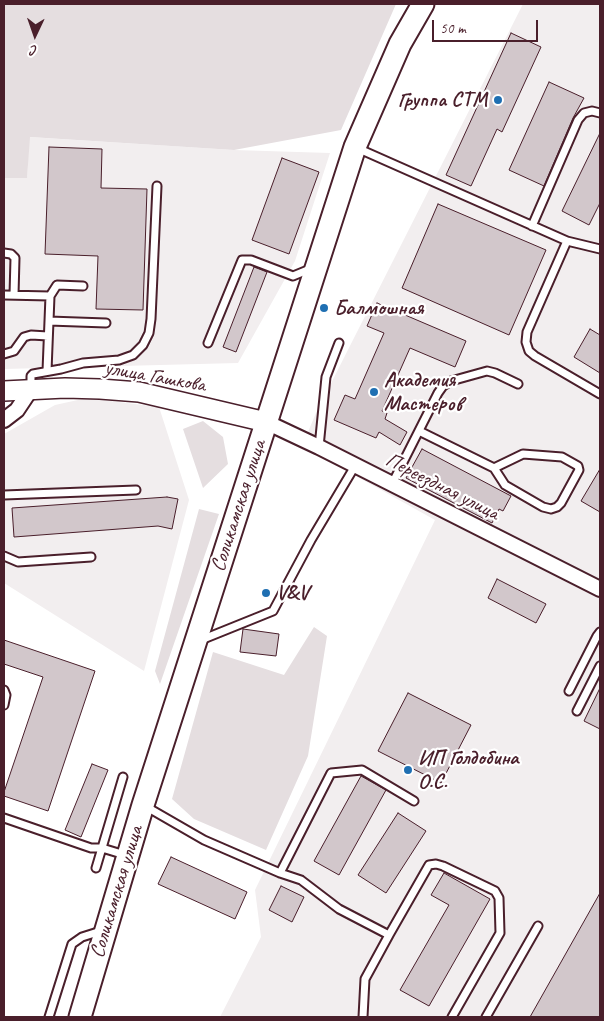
<!DOCTYPE html>
<html>
<head>
<meta charset="utf-8">
<style>
	body { margin:0 }
	#map { position:relative; width:604px; height:1021px; overflow:hidden; background:#fff; font-family:Caveat,sans-serif }
	canvas { display:block }
	.frame { position:absolute; inset:0; border:5px solid #4a1f2b; pointer-events:none }
	.north { position:absolute; left:10px; top:10px; width:50px; height:50px; -webkit-text-stroke:4px #fff; paint-order:stroke; rotate:183deg; font-size:14px; font-weight:700; line-height:20px; text-align:center; color:#4a1f2b }
	.north::after { content:''; display:block; margin:auto; width:18px; height:22px; background:#4a1f2b; clip-path:polygon(50% 0,100% 100%,50% 72%,0 100%) }
	.scale { position:absolute; left:432px; top:20px; width:106px; height:22px; box-sizing:border-box; border:2px solid #4a1f2b; border-top:0; padding-left:6px; font-size:15px; line-height:18px; white-space:nowrap; color:#4a1f2b; -webkit-text-stroke:4px #fff; paint-order:stroke }
</style>
</head>
<body>
<div id="map">
<canvas width="604" height="1021"></canvas>
<div class="frame"></div>
<div class="north">С</div>
<div class="scale">50 m</div>
</div>
<script>
const ctx = document.querySelector('canvas').getContext('2d');
ctx.lineJoin = 'round';
function fillPath(path, color) {
  ctx.fillStyle = color;
  ctx.fill(path, 'evenodd');
}
function toPath(rows) {
  const path = new Path2D();
  for (const r of rows) {
    path.moveTo(r[0], r[1]);
    for (let i = 2; i < r.length; i += 2) path.lineTo(r[i], r[i + 1]);
  }
  return path;
}
function trace(path, color, width, dash) {
  ctx.strokeStyle = color;
  ctx.lineWidth = width;
  ctx.lineCap = dash ? 'butt' : 'round';
  ctx.setLineDash(dash || []);
  ctx.stroke(path);
}
function write(font, color, halo, rows, align = 'center') {
  ctx.font = font + ' Caveat,sans-serif';
  ctx.lineWidth = 4.5;
  ctx.setLineDash([]);
  ctx.textBaseline = 'middle';
  ctx.strokeStyle = halo;
  ctx.fillStyle = color;
  for (const [text, x, y, turn = 0] of rows) {
    ctx.save();
    ctx.translate(x, y);
    ctx.rotate((+turn || 0) * Math.PI / 180);
    ctx.textAlign = isNaN(turn) ? turn : align;
    if (halo) ctx.strokeText(text, 0, 0);
    ctx.fillText(text, 0, 0);
    ctx.restore();
  }
}
fillPath(toPath([
	[523,4,600,4,600,1017,220,1017,261,937,255,890,435,520,302,446,316,413],
	[29,137,234,150,330,153,295,261,238,363,4,369,4,178,27,178],
	[87,398,159,407,189,500,144,671,4,583,4,434,55,405]
]), '#f2eeef');
fillPath(toPath([
	[4,4,396,4,341,130,234,150,30,137,27,178,4,178],
	[203,421,223,437,228,464,203,488,183,429],
	[199,509,219,514,160,684,155,671],
	[314,627,327,636,308,756,266,850,194,819,172,799,213,652,284,675]
]), '#e5dee0');
const building = toPath([
	[511,33,541,47,502,132,497,129,471,186,446,175,511,33],
	[549,82,584,98,573,118,544,186,509,170,549,82],
	[600,133,600,203,589,225,562,211,600,133],
	[49,147,102,149,101,188,147,189,143,310,96,309,98,256,45,254,49,147],
	[282,158,319,172,289,254,252,240,282,158],
	[438,204,546,250,509,335,402,288,438,204],
	[254,267,267,272,236,352,223,347,254,267],
	[377,303,466,341,455,367,410,348,382,411,387,413,385,419,407,432,400,445,379,432,376,438,334,420,345,395,355,399,384,333,367,326,377,303],
	[590,329,600,335,600,373,574,357,590,329],
	[422,449,511,496,503,511,499,509,492,523,406,478,422,449],
	[600,469,600,512,581,501,600,469],
	[167,497,178,499,172,529,158,526,14,537,12,508,167,497],
	[497,579,546,604,536,623,488,598,497,579],
	[243,629,279,634,276,656,240,652,243,629],
	[4,640,95,671,48,811,4,796,4,792,43,677,4,664,4,640],
	[600,688,600,729,584,721,600,688],
	[408,693,471,725,441,783,378,751,408,693],
	[92,764,108,770,81,837,65,830,92,764],
	[361,776,386,790,339,875,314,861,361,776],
	[398,813,426,831,386,893,358,875,398,813],
	[171,857,247,892,235,919,158,884,171,857],
	[444,873,490,899,429,1006,400,990,449,905,431,895,444,873],
	[281,886,304,897,292,922,269,910,281,886],
	[600,893,600,1017,530,1017,600,893]
]);
fillPath(building, '#d2c7cb');
trace(building, '#4a1f2b', 1);
const lane = toPath([
	[357,148,567,241,600,249],
	[532,226,578,120,584,113,592,111,600,113],
	[567,241,527,332,526,342,529,351,535,356,600,394],
	[4,253,11,254,15,258,14,295],
	[4,295,50,296,47,371],
	[50,296,57,285,83,286],
	[49,321,106,323],
	[208,343,242,260,251,260,293,276,310,269],
	[4,354,14,351,24,337,31,335,48,336],
	[31,389,31,376,33,374,61,369,83,363,119,360,133,355,143,345,149,333,151,319,157,186],
	[419,431,494,468,505,485,543,507,551,509,557,507,561,503,579,470,578,466,562,457,523,454,494,468],
	[319,447,326,377,339,343],
	[392,484,438,393,443,386,451,381,487,371,495,373,518,384],
	[4,495,136,490],
	[4,556,18,562,91,557],
	[201,640,273,611,311,540,355,466],
	[4,690,6,695,4,705],
	[569,691,597,636,600,632],
	[577,711,600,666],
	[145,806,204,840,280,873,301,880,339,909,389,935,429,865,436,864,443,866,495,891,499,898,500,933,452,1017],
	[4,818,91,848,102,848,125,855],
	[96,868,123,777],
	[280,873,331,773,362,770,414,801],
	[49,1017,72,944,82,937,101,931],
	[363,1017,365,979,389,935],
	[486,1017,538,926]
]);
const street = toPath([
	[4,420,17,410,31,389],
	[266,422,319,447,600,589]
]);
const secondary = toPath([
	[4,391,65,388,100,389,139,392,266,422]
]);
const primary = toPath([
	[80,1017,143,805,355,147,400,44,423,4]
]);
trace(lane, '#4a1f2b', 11);
trace(street, '#4a1f2b', 18);
trace(secondary, '#4a1f2b', 22);
trace(primary, '#4a1f2b', 25);
trace(lane, '#fff', 7);
trace(street, '#fff', 14);
trace(secondary, '#fff', 19);
trace(primary, '#fff', 21);
for (const [x, y, r, color] of [
	[498,100,5,"#1f6fb2"],
	[324,308,5,"#1f6fb2"],
	[374,392,5,"#1f6fb2"],
	[266,593,5,"#1f6fb2"],
	[408,770,5,"#1f6fb2"]
]) {
  const dot = new Path2D();
  dot.arc(x, y, r, 0, 2 * Math.PI);
  ctx.fillStyle = color;
  ctx.fill(dot);
  trace(dot, '#fff', 2);
}
write('bold 21px', '#4a1f2b', '#fff', [
	["Группа СТМ",488,100,"right"],
	["Балмошная",334,308],
	["Академия",384,380],
	["Мастеров",384,404],
	["V&V",276,593],
	["ИП Голдобина",418,758],
	["О.С.",418,782]
], 'left');
write('21px', '#4a1f2b', '#fff', [
	["улица Гашкова",155,377,10],
	["Переездная улица",442,487,27],
	["Соликамская улица",239,506,-72],
	["Соликамская улица",117,892,-73]
]);
</script>
</body>
</html>
